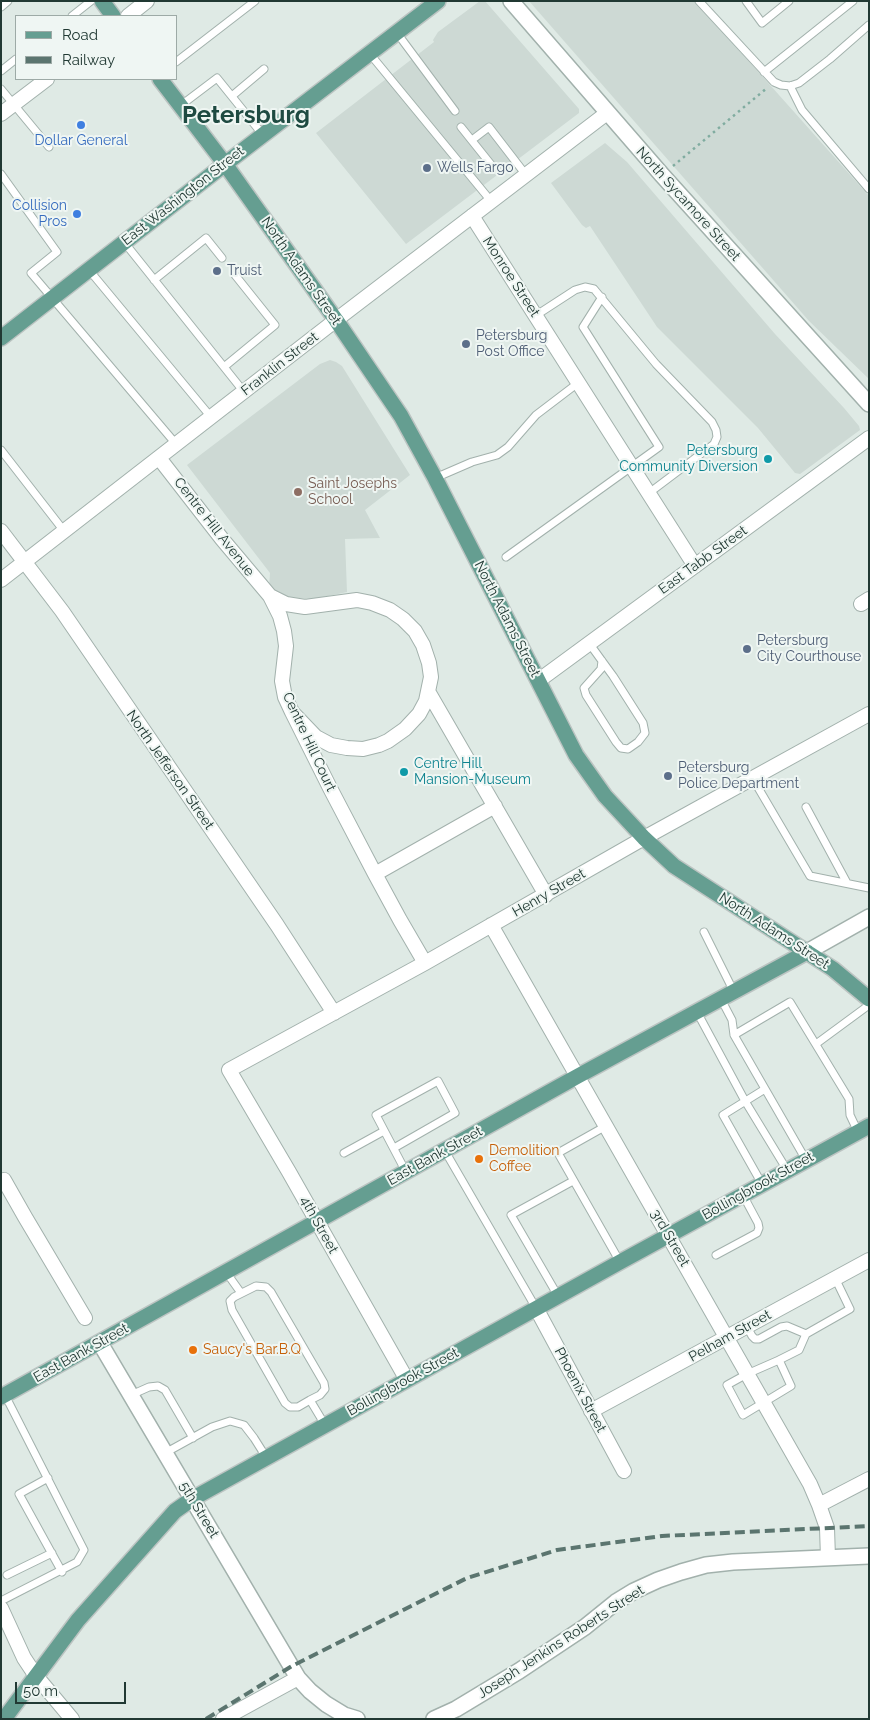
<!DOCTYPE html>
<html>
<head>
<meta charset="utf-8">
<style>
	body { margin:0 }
	#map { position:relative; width:870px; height:1720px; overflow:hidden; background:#dfeae5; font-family:Raleway,sans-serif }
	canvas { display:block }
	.frame { position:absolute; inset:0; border:2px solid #213933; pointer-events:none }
	.legend { position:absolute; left:15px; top:15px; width:162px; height:65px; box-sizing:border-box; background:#eff6f3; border:1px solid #9daaa6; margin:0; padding:6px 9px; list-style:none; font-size:15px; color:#213933 }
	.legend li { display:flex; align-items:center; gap:10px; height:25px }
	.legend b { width:25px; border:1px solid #9daaa6 }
	.scale { position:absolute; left:15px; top:1682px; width:111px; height:22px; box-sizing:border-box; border:2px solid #213933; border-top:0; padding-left:6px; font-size:15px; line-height:18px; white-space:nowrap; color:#213933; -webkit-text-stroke:4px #eff6f3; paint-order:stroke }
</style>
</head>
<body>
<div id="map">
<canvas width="870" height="1720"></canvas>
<div class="frame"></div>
<ul class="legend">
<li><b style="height:6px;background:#659e91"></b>Road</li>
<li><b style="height:6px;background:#5b756f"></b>Railway</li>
</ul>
<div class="scale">50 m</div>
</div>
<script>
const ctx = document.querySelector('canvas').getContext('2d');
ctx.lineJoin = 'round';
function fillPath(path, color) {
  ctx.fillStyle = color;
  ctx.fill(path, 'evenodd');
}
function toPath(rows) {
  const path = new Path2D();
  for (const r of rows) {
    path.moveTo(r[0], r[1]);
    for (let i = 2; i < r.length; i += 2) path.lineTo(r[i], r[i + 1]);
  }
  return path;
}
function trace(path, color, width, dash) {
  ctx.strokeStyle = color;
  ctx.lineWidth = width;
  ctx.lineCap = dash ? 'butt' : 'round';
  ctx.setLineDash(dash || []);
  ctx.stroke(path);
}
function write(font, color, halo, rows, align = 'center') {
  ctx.font = font + ' Raleway,sans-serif';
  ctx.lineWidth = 4;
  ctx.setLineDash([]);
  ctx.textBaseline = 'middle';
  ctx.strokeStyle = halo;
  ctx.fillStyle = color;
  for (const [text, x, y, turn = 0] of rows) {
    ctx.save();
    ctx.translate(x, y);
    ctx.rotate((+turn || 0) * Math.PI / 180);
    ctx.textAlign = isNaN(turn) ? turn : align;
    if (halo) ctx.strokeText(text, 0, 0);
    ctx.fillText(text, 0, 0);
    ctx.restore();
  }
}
fillPath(toPath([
	[480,1,485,1,579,109,579,113,406,244,316,133,434,42,433,40,438,32],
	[529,1,694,1,746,58,869,196,869,379,809,321],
	[605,143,627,162,775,334,844,408,859,426,860,430,800,474,795,473,758,428,657,327,590,226,586,228,582,225,551,183],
	[330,360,336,362,342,366,410,475,365,510,380,538,345,539,347,592,315,599,284,597,269,587,270,573,187,465,320,364]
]), '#cdd9d4');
const service = toPath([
	[699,1,774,82,781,85,790,86,799,83,830,59,869,25],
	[746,1,762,23,789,1],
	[1,7,8,1],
	[72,16,91,1],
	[397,33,455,111],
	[370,54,491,201],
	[176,62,255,1],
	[1,71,16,59],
	[764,72,853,1],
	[790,86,802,110,869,189],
	[1,89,49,147],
	[232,96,264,69],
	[180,106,217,78,263,135],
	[461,127,493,167],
	[472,140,489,127,526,175],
	[1,174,57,252,31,273,176,444],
	[124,242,244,392],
	[89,270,211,417],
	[154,280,206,238,222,258],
	[535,316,575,290,585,287,594,289,656,364,712,422,716,430,717,437,714,444,649,493],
	[224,367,275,325,235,275],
	[1,450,64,531],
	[435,478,472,462,497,455,508,447,536,415,578,383],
	[506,557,659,447,583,327,602,297],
	[589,643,602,661,613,676,643,723,645,733,638,742,628,749,621,748,616,742,586,695,584,688,601,669,602,661],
	[753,779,810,876,869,888],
	[806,807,847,883],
	[704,932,734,992],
	[721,999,732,1020,734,1035,806,1160],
	[697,1012,745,1101,787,1170],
	[734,1035,790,1002,849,1099,850,1115,858,1132],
	[816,1044,869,1005],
	[606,1126,558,1153,620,1262],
	[394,1148,455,1113,438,1081,376,1115,406,1172],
	[445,1151,536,1308],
	[344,1153,384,1131],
	[762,1184,723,1115,765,1089],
	[716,1255,757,1233,759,1228,758,1223,743,1195],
	[226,1272,241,1293],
	[558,1296,511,1215,573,1181],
	[747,1327,752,1336,755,1339,759,1339,781,1327,787,1326,806,1334,850,1309,835,1278],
	[779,1360,791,1386,743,1415,727,1385,747,1374,779,1360],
	[779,1360,799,1350,806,1334],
	[131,1395,149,1387,158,1386,165,1390,193,1438],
	[310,1400,298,1407,290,1407,285,1403,232,1310,230,1301,234,1297,256,1286,266,1287,271,1292,324,1383,325,1389,320,1395,310,1400,325,1425],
	[165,1453,212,1427,230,1421,244,1425,254,1438,266,1457],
	[48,1478,19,1494,62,1572],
	[7,1575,52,1553],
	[1,1601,77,1562,84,1550,5,1395]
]);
const minor = toPath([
	[128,16,147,1],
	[1,114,47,79],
	[472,216,695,566],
	[159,458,222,539,270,596,286,604,305,607,357,600,372,603,390,610,403,619,415,631,423,645,429,663,431,677,426,701,419,714,405,729,388,741,379,745,363,749,347,748,331,745,316,737,292,712],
	[1,531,62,611,277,925,334,1013],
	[1,580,336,320,607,113],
	[270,596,280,616,284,631,286,646,282,681,285,697,292,712,330,788,375,874,400,920,425,963],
	[861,604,869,599],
	[538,681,869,438],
	[429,693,546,895],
	[375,874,495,806],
	[491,925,810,1484,819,1505,827,1528,828,1558],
	[1,1181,4,1180,25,1217,85,1318],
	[536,1308,624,1471],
	[407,1380,289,1172,229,1070,425,963,644,838,869,714],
	[591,1411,869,1260],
	[819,1505,869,1479],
	[1,1608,24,1658,36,1676,72,1719],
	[223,1719,298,1678]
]);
const tertiary = toPath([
	[511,1,662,175,869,404],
	[807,952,869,917],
	[100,1343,298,1678,310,1691,326,1704,344,1715,357,1719],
	[434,1719,456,1709,519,1671,585,1627,616,1602,634,1591,658,1580,681,1572,706,1565,733,1562,869,1556]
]);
const primary = toPath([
	[102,1,113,16],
	[160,79,225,164,336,320,401,416,435,478,576,755,605,796,644,838,674,866,833,969,869,999],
	[1,338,225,164,438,1],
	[1,1397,578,1076,807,952],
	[4,1719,78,1620,175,1511,192,1499,620,1262,869,1126]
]);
trace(service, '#a2b1ac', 9);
trace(minor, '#a2b1ac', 16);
trace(tertiary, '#a2b1ac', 18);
trace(primary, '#bcc4c2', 18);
trace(toPath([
	[673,166,767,88]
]), '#80aca0', 2.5, [2.5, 4]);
trace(service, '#fff', 7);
trace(minor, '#fff', 14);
trace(tertiary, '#fff', 15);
trace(primary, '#659e91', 15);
trace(toPath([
	[206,1719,292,1666,467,1578,557,1550,662,1536,869,1526]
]), '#5b756f', 4, [10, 5]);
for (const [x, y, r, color] of [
	[81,125,5,"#3f7fe0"],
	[427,168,5,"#5c6f8a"],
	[77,214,5,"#3f7fe0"],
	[217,271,5,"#5c6f8a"],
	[466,344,5,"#5c6f8a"],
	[768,459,5,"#0f9aa8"],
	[298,492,5,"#8d6e63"],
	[747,649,5,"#5c6f8a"],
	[404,772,5,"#0f9aa8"],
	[668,776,5,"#5c6f8a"],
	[479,1159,5,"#e8710a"],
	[193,1350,5,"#e8710a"]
]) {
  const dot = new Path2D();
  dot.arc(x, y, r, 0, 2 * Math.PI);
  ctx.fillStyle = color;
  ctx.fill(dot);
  trace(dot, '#eff6f3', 2);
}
write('14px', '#366cbe', '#eff6f3', [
	["Dollar General",81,141],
	["Collision",67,206,"right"],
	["Pros",67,222,"right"]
]);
write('14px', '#4e5e75', '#eff6f3', [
	["Wells Fargo",437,168],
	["Truist",227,271],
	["Petersburg",476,336],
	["Post Office",476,352],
	["Petersburg",757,641],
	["City Courthouse",757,657],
	["Petersburg",678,768],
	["Police Department",678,784]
], 'left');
write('14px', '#213933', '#eff6f3', [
	["East Washington Street",183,196,-38],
	["North Sycamore Street",688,204,48],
	["North Adams Street",301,271,55],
	["Monroe Street",511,277,57],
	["Franklin Street",280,364,-38],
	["Centre Hill Avenue",214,527,52],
	["East Tabb Street",703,560,-36],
	["North Adams Street",507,619,63],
	["Centre Hill Court",309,742,65],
	["North Jefferson Street",170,770,55],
	["Henry Street",549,893,-30],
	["North Adams Street",774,931,33],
	["East Bank Street",435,1156,-29],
	["Bollingbrook Street",758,1186,-29],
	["4th Street",319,1225,61],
	["3rd Street",670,1238,60],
	["Pelham Street",730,1336,-29],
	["East Bank Street",81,1353,-29],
	["Bollingbrook Street",403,1382,-29],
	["Phoenix Street",580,1390,62],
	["5th Street",199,1510,59],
	["Joseph Jenkins Roberts Street",561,1642,-33]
]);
write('14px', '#0d838f', '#eff6f3', [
	["Petersburg",758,451],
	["Community Diversion",758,467],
	["Centre Hill",414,764,"left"],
	["Mansion-Museum",414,780,"left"]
], 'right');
write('14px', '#785e54', '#eff6f3', [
	["Saint Josephs",308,484],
	["School",308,500]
], 'left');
write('14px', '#c56008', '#eff6f3', [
	["Demolition",489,1151],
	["Coffee",489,1167],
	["Saucy's Bar.B.Q",203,1350]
], 'left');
write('bold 24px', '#1e4a41', '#eff6f3', [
	["Petersburg",246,116]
]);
</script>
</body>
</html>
